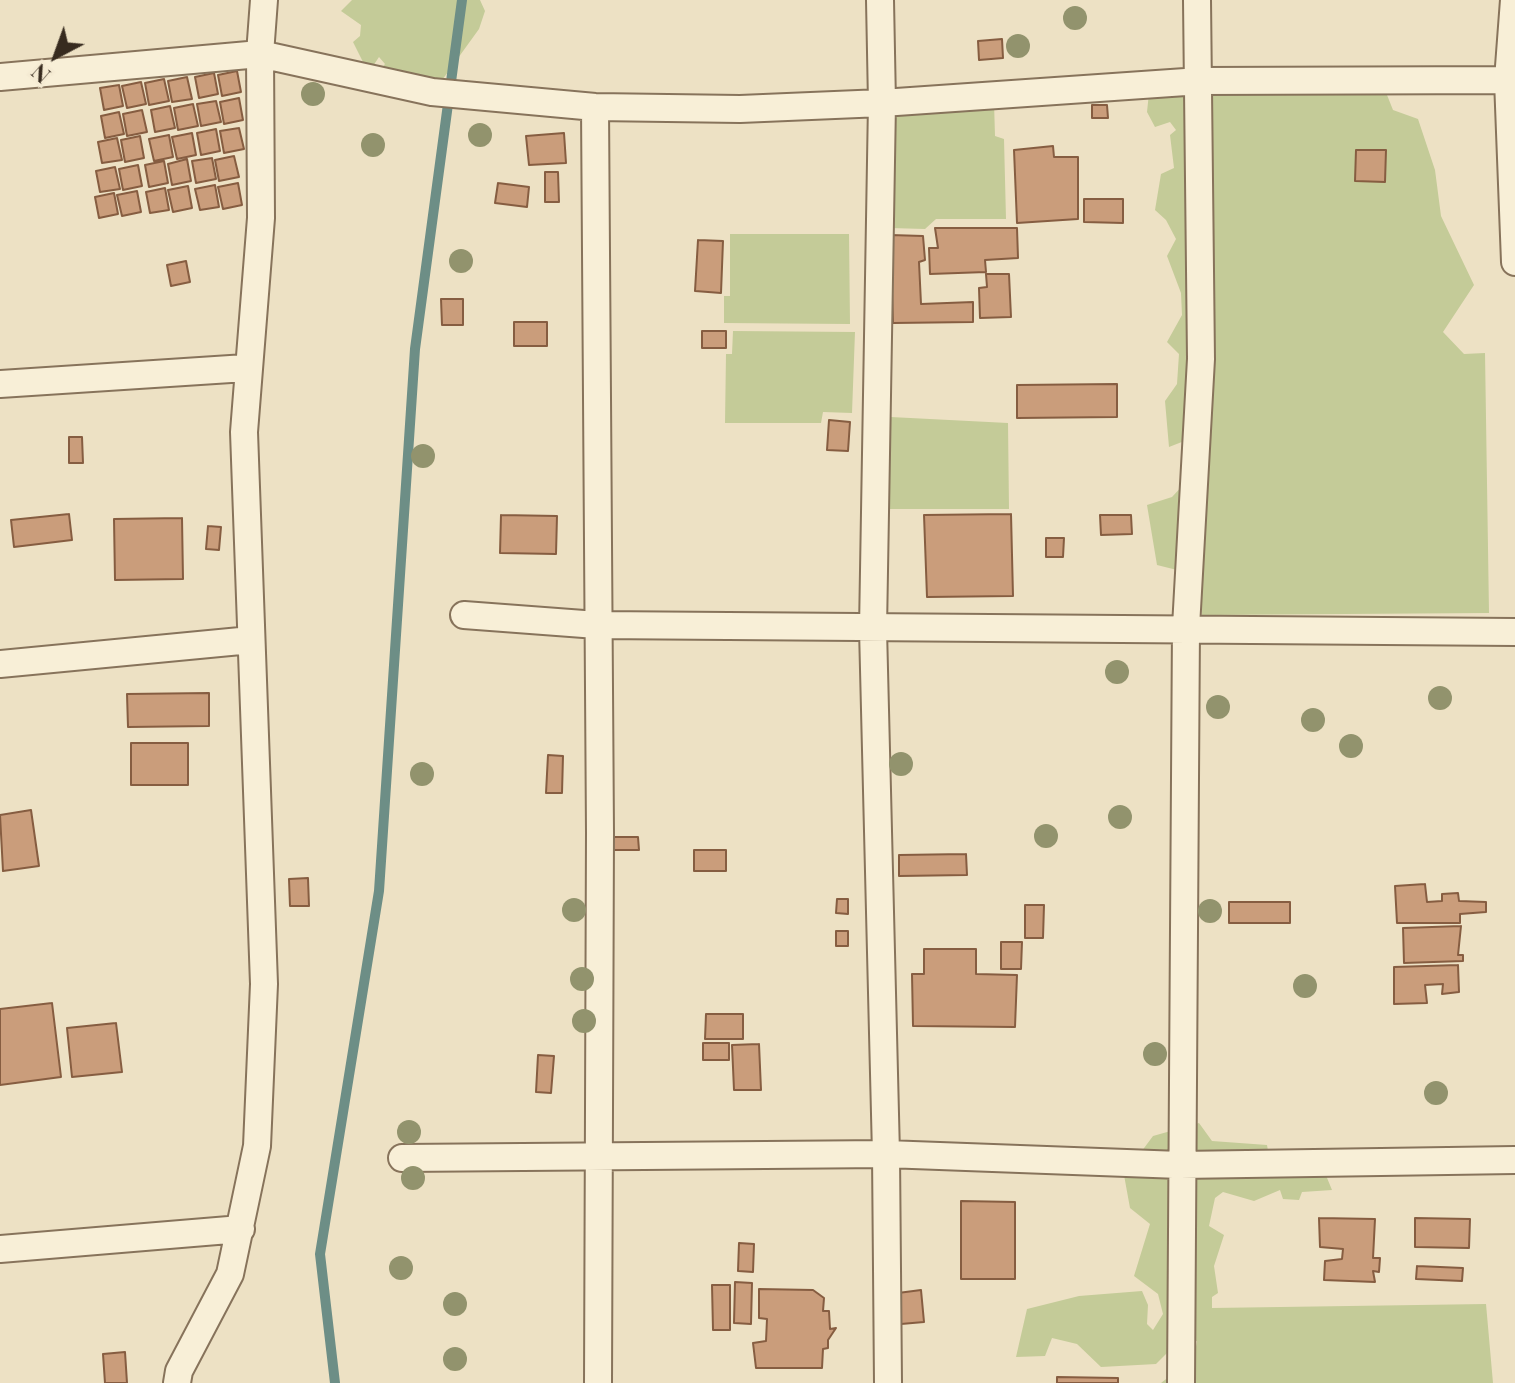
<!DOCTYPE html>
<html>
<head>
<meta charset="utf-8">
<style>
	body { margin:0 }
	#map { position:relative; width:1515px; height:1383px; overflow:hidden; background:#ede1c4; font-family:"Playfair Display",serif }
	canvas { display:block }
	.north { position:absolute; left:16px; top:16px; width:80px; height:80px; -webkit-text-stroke:6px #f5ebd3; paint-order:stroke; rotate:221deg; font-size:22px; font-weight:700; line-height:32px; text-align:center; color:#372b1f }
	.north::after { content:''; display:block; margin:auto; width:28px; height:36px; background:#372b1f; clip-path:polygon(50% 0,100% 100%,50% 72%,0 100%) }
</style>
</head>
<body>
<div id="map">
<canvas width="1515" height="1383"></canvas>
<div class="north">N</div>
</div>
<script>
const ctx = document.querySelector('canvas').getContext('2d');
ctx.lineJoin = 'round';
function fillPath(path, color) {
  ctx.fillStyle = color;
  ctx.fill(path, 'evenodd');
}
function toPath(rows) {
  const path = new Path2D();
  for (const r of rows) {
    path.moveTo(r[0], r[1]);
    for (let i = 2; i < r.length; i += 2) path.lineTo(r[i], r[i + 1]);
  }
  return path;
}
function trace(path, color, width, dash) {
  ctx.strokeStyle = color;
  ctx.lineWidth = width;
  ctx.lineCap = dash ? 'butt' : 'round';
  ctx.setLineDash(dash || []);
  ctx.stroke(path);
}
fillPath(toPath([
	[352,0,480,0,485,11,479,29,440,83,381,69,385,64,379,57,373,66,363,62,353,42,360,36,361,25,341,11],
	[1385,90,1393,110,1418,119,1435,170,1441,216,1474,285,1443,332,1464,354,1485,353,1489,613,1202,615,1201,576,1157,565,1147,505,1172,497,1185,483,1192,438,1169,447,1165,401,1177,384,1179,354,1167,342,1182,315,1181,293,1167,256,1176,239,1166,220,1155,210,1161,174,1174,168,1170,135,1176,130,1170,122,1155,127,1147,112,1149,93],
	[994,102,995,136,1004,139,1006,219,936,219,925,229,890,228,868,221,868,161,885,161,886,117,899,105],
	[730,234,849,234,850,324,724,323,724,296,730,296],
	[733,331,855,332,852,413,823,412,821,423,725,423,726,354,732,354],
	[871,416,1008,423,1009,509,890,509,887,519],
	[1199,1123,1212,1141,1267,1145,1269,1157,1325,1173,1332,1190,1302,1192,1299,1200,1283,1199,1280,1190,1254,1201,1223,1192,1215,1198,1209,1226,1224,1235,1214,1266,1218,1293,1212,1297,1212,1308,1486,1304,1493,1383,1161,1383,1194,1357,1197,1341,1172,1348,1156,1364,1101,1367,1077,1344,1052,1338,1045,1356,1016,1357,1027,1309,1079,1296,1142,1291,1148,1305,1147,1324,1153,1330,1163,1314,1158,1294,1134,1276,1150,1224,1130,1208,1124,1175,1153,1136]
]), '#c4cb98');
trace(toPath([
	[335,1383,320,1254,379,891,415,349,462,0]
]), '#6d8e86', 10);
const building = toPath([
	[1002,39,1003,58,979,60,978,41,1002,39],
	[237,71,241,92,222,96,218,75,237,71],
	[214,73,218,94,199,98,195,77,214,73],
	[187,77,192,99,172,102,168,81,187,77],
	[164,79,169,101,149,105,145,83,164,79],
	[141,82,146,104,127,108,122,86,141,82],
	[119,85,123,106,104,110,100,88,119,85],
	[239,98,243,120,224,124,220,102,239,98],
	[216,101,221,122,201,126,197,104,216,101],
	[193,104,198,126,178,130,174,108,193,104],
	[1092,105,1107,105,1108,118,1092,118,1092,105],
	[170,106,175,128,155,132,151,110,170,106],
	[142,110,147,132,127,136,123,114,142,110],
	[119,112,124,134,105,138,101,116,119,112],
	[239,128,244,149,224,153,220,131,239,128],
	[216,129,220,151,201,155,197,133,216,129],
	[192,133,196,155,177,159,172,137,192,133],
	[564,133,566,163,529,165,526,136,564,133],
	[169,135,173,157,154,161,149,139,169,135],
	[140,136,144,158,125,162,121,140,140,136],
	[117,138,122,160,102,163,98,142,117,138],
	[1053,146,1054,157,1078,157,1078,219,1017,223,1014,150,1053,146],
	[1356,150,1386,150,1385,182,1355,181,1356,150],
	[234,156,239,177,219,181,215,160,234,156],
	[212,158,216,179,196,183,192,161,212,158],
	[187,159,191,181,172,185,168,164,187,159],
	[164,161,168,183,149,187,145,165,164,161],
	[138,165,142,186,123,190,119,169,138,165],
	[115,167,120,189,100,192,96,171,115,167],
	[545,172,558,172,559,202,545,202,545,172],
	[238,183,242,205,223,209,218,187,238,183],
	[498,183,529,187,527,207,495,203,498,183],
	[215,185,219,207,200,210,195,189,215,185],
	[188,186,192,208,173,212,168,190,188,186],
	[165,188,169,210,150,213,146,192,165,188],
	[137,191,141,212,122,216,117,195,137,191],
	[114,193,118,214,99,218,95,197,114,193],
	[1084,199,1123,199,1123,223,1084,222,1084,199],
	[935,228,1017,228,1018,258,985,260,986,272,930,274,929,248,938,248,935,228],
	[890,235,923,236,925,260,919,262,921,304,973,302,973,322,893,323,890,235],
	[698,240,723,241,721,293,695,291,698,240],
	[186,261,190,282,171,286,167,265,186,261],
	[986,274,1009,274,1011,317,980,318,979,288,987,287,986,274],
	[441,299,463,299,463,325,442,325,441,299],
	[514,322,547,322,547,346,514,346,514,322],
	[702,331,726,331,726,348,702,348,702,331],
	[1117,384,1117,417,1017,418,1017,385,1117,384],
	[829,420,850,422,848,451,827,450,829,420],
	[69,437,82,437,83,463,69,463,69,437],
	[69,514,72,540,14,547,11,520,69,514],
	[1011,514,1013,596,927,597,924,515,1011,514],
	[501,515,557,516,556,554,500,553,501,515],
	[1100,515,1131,515,1132,534,1101,535,1100,515],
	[182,518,183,579,115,580,114,519,182,518],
	[208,526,221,527,219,550,206,549,208,526],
	[1046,538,1064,538,1063,557,1046,557,1046,538],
	[209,693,209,726,128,727,127,694,209,693],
	[131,743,188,743,188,785,131,785,131,743],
	[548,755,563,756,562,793,546,793,548,755],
	[31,810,39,866,3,871,0,815,31,810],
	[611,837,638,837,639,850,611,850,611,837],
	[694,850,726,850,726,871,694,871,694,850],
	[966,854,967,875,899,876,899,855,966,854],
	[308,878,309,906,290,906,289,879,308,878],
	[1425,884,1427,902,1442,901,1442,894,1458,893,1459,901,1486,902,1486,912,1460,914,1460,923,1397,923,1395,886,1425,884],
	[837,899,848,899,848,914,836,913,837,899],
	[1229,902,1290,902,1290,923,1229,923,1229,902],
	[1025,905,1044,905,1043,938,1025,938,1025,905],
	[1461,926,1458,955,1463,955,1463,961,1404,963,1403,928,1461,926],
	[836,931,848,931,848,946,836,946,836,931],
	[1001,942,1022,942,1021,969,1001,969,1001,942],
	[924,949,976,949,976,974,1017,975,1015,1027,913,1026,912,974,924,974,924,949],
	[1458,965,1459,992,1442,994,1443,984,1425,985,1427,1003,1394,1004,1394,967,1458,965],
	[52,1003,61,1077,0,1085,0,1009,52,1003],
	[706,1014,743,1014,743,1039,705,1039,706,1014],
	[116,1023,122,1072,72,1077,67,1028,116,1023],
	[703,1043,729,1043,729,1060,703,1060,703,1043],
	[759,1044,761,1090,734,1090,732,1045,759,1044],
	[538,1055,554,1056,551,1093,536,1092,538,1055],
	[961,1201,1015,1202,1015,1279,961,1279,961,1201],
	[1319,1218,1375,1219,1373,1258,1380,1258,1379,1272,1373,1271,1375,1282,1324,1280,1325,1261,1342,1259,1343,1249,1320,1247,1319,1218],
	[1415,1218,1470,1219,1469,1248,1415,1247,1415,1218],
	[739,1243,754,1244,753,1272,738,1271,739,1243],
	[1417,1266,1463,1268,1462,1281,1416,1279,1417,1266],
	[735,1282,752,1283,751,1324,734,1323,735,1282],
	[712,1285,730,1285,730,1330,713,1330,712,1285],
	[759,1289,813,1290,824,1298,823,1311,829,1311,830,1329,836,1328,828,1340,828,1348,823,1349,822,1368,756,1368,753,1343,766,1341,767,1319,759,1318,759,1289],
	[921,1290,924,1322,901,1324,898,1293,921,1290],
	[125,1352,127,1383,105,1383,103,1354,125,1352],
	[1057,1377,1118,1378,1118,1383,1057,1383,1057,1377]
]);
fillPath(building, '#ca9d7b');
trace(building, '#865d41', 2);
const minor = toPath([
	[880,0,882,103,873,629,886,1154,888,1383],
	[1514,0,1508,80,1515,262],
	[0,77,260,54,432,92,595,107,740,109,882,103,1200,81,1515,80],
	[595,107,600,832,598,1383],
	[0,384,246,368],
	[464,615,597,625,1515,632],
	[0,664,251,640],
	[402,1158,886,1154,1180,1165,1515,1160],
	[0,1249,241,1229],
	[177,1383,179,1371,230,1274,257,1146,264,984,244,432,261,218,260,54,264,0],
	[1181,1383,1186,627,1201,359,1197,0]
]);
trace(minor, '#87735b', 30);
trace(minor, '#f8efd7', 26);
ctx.fillStyle = '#92936d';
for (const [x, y] of [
	[1075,18],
	[1018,46],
	[313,94],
	[480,135],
	[373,145],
	[461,261],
	[423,456],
	[1117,672],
	[1440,698],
	[1218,707],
	[1313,720],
	[1351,746],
	[901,764],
	[422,774],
	[1120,817],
	[1046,836],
	[574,910],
	[1210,911],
	[582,979],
	[1305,986],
	[584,1021],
	[1155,1054],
	[1436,1093],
	[409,1132],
	[413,1178],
	[401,1268],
	[455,1304],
	[455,1359]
]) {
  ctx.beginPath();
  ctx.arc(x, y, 12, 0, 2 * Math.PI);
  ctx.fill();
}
</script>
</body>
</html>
